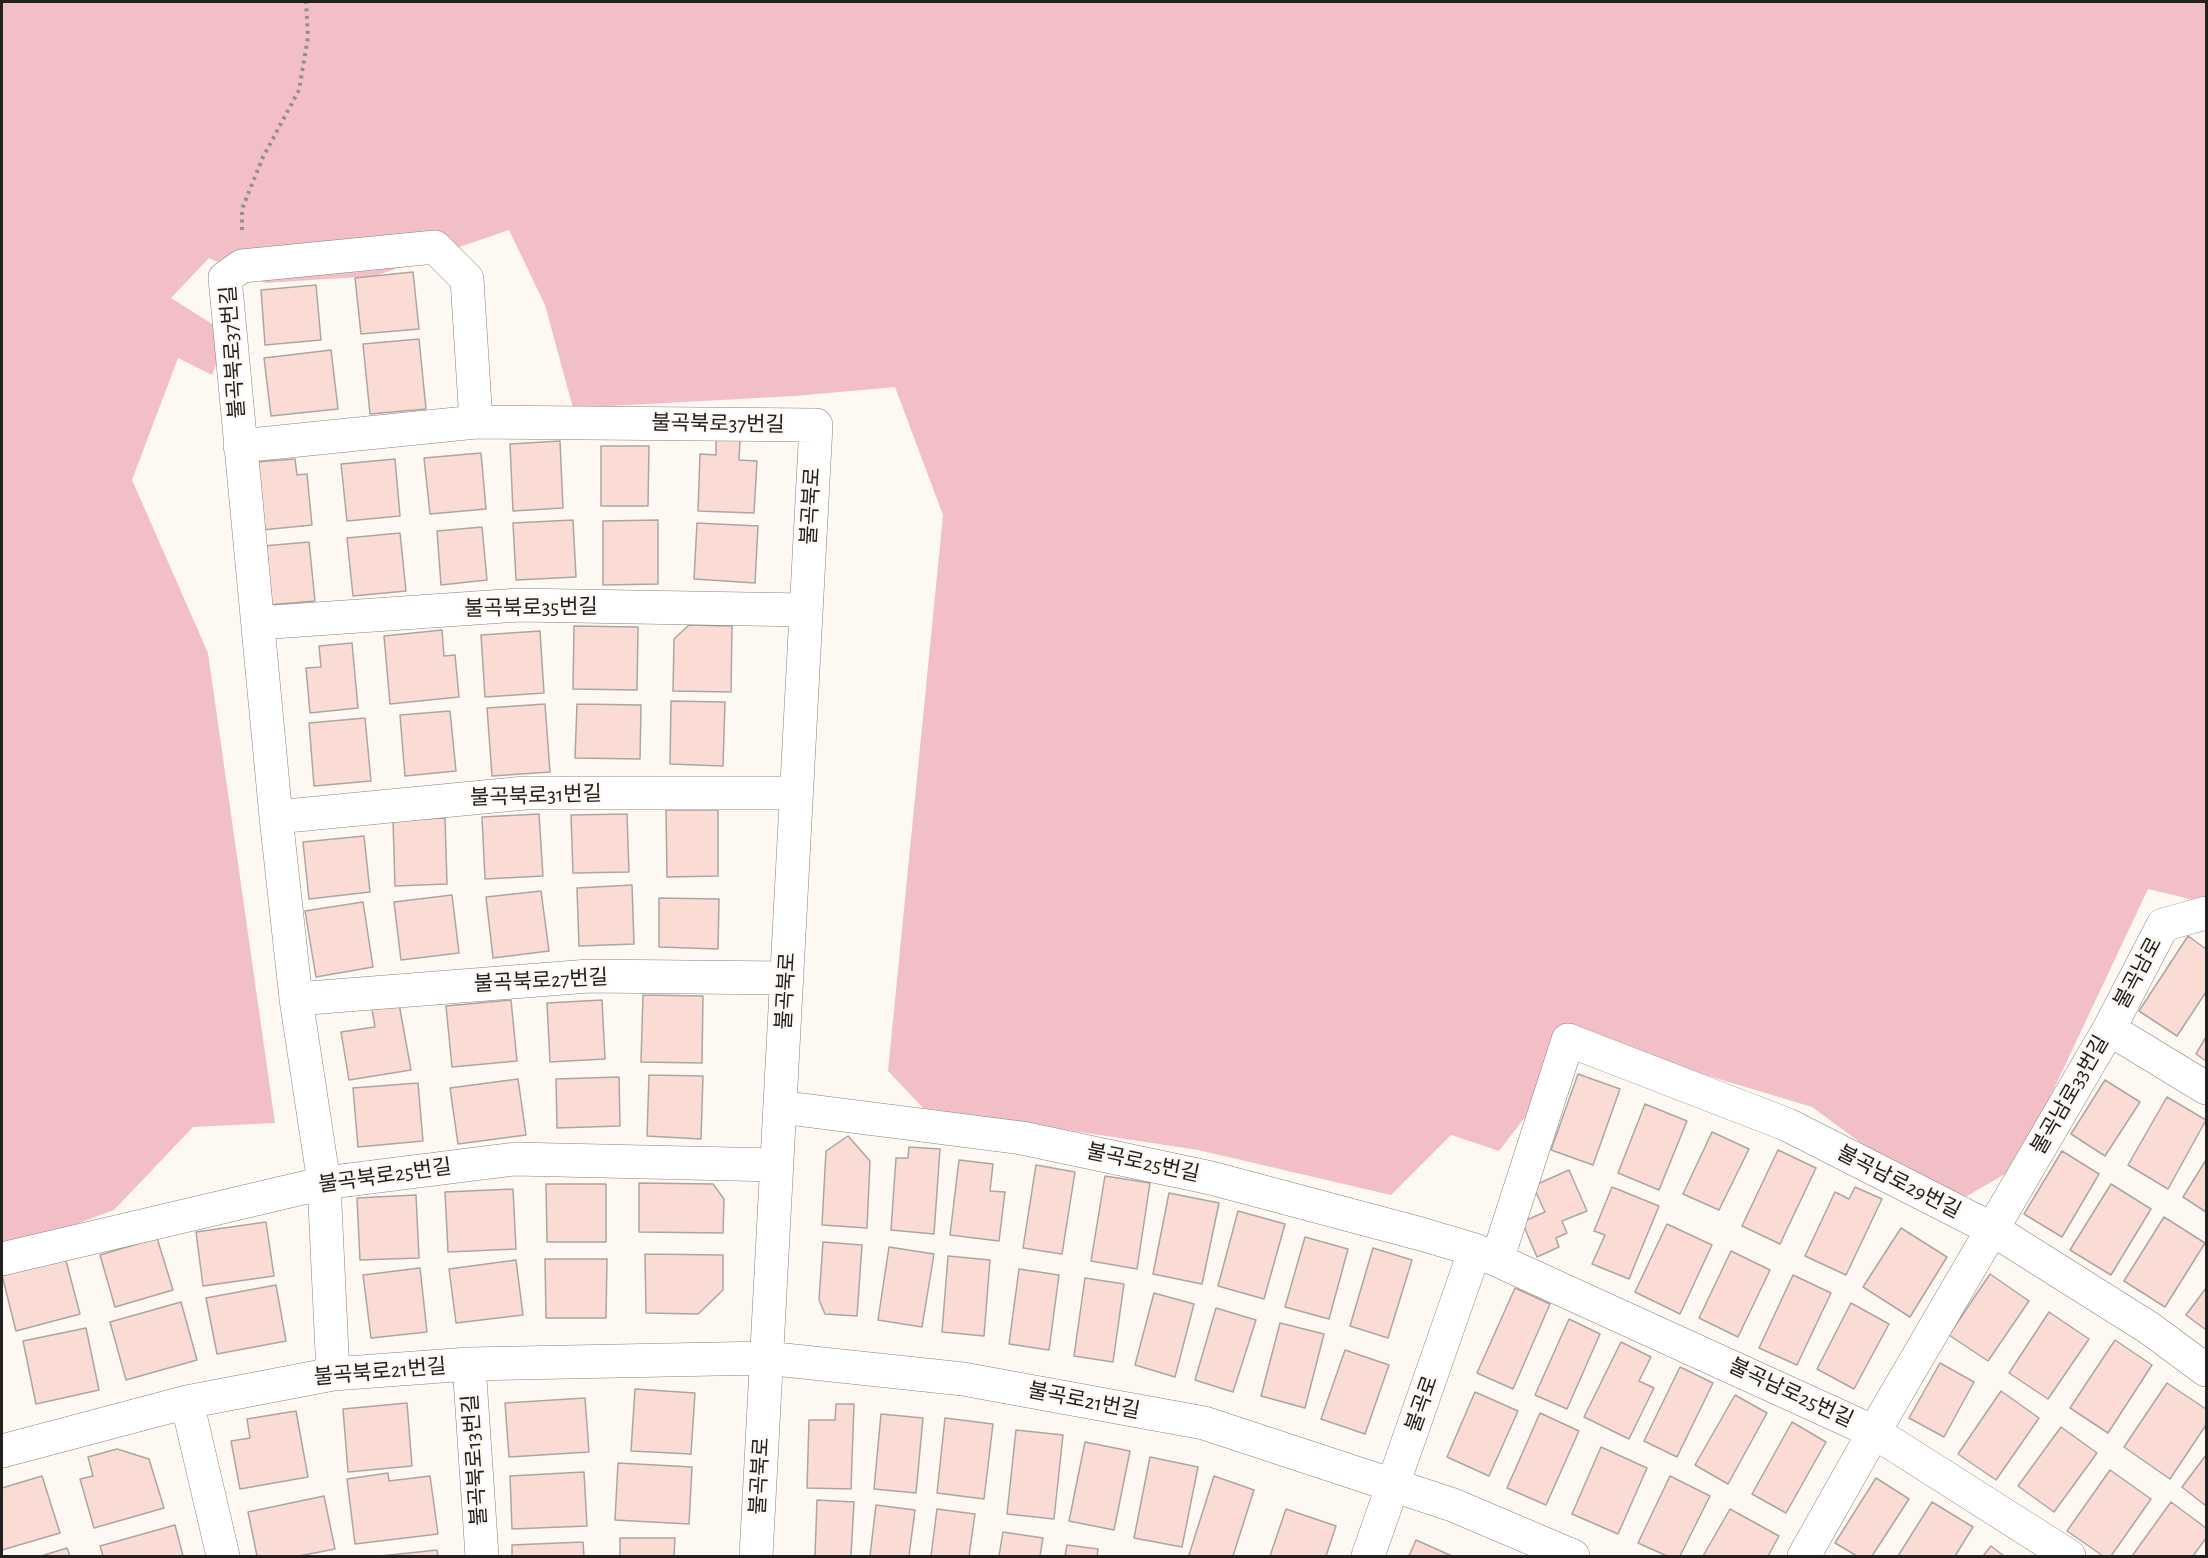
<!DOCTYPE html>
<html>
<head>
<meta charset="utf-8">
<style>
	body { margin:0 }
	#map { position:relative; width:2208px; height:1558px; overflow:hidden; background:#fef8f3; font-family:"Alegreya Sans",sans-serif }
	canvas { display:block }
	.frame { position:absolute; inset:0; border:3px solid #232120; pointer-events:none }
</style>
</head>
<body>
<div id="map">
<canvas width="2208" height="1558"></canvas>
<div class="frame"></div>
</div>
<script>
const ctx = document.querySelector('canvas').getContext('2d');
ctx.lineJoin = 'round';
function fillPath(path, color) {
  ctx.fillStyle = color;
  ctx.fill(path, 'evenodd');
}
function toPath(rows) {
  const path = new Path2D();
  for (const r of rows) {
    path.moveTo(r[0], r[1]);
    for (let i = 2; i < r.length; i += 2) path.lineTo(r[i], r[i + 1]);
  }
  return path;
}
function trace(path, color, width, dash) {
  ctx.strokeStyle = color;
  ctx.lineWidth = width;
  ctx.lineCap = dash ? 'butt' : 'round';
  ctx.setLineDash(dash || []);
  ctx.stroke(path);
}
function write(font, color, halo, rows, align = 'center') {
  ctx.font = font + ' "Alegreya Sans","Noto Sans KR",sans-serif';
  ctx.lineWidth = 4.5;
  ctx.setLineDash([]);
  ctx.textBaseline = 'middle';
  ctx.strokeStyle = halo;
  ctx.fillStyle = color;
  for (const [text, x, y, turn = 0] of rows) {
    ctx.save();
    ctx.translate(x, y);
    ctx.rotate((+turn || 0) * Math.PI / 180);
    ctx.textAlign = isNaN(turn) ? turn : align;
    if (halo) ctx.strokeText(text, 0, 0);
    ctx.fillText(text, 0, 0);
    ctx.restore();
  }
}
fillPath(toPath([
	[2,2,2206,2,2206,899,2198,901,2148,889,2017,1167,1948,1207,1812,1107,1646,1057,1570,1059,1499,1151,1451,1135,1391,1195,1198,1150,923,1108,888,1071,943,515,895,387,795,396,573,408,545,305,509,230,375,276,265,283,209,258,171,298,228,334,212,375,178,358,132,480,208,653,275,1123,193,1127,114,1210,2,1252]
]), '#f2bfc7');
const building = toPath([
	[413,272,419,329,361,334,355,278,413,272],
	[316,285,321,340,265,345,261,290,316,285],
	[419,339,426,409,370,414,363,344,419,339],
	[331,350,338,409,271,416,264,358,331,350],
	[716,438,740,439,739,460,757,461,754,513,698,511,700,454,716,455,716,438],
	[560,441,563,508,513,511,510,444,560,441],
	[601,446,649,446,648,506,601,506,601,446],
	[481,453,486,509,430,514,424,458,481,453],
	[295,459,297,475,307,474,312,525,262,530,256,462,295,459],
	[395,459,400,516,347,521,341,464,395,459],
	[573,520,576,577,516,580,513,523,573,520],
	[658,520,658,584,603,585,603,521,658,520],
	[697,523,758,526,755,583,694,579,697,523],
	[482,527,487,580,441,585,437,531,482,527],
	[400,533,406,591,353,596,347,538,400,533],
	[309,542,315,601,268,605,263,546,309,542],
	[689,625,732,626,731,692,673,691,674,639,689,625],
	[574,626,638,627,637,690,573,689,574,626],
	[442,630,444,656,455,655,459,697,390,704,384,636,442,630],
	[540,631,544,693,485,697,481,635,540,631],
	[352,643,358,708,310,713,306,668,321,667,319,646,352,643],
	[671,701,725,702,723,766,670,764,671,701],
	[545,704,550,772,492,776,487,708,545,704],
	[577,704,641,705,640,759,575,758,577,704],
	[450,711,456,771,405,776,400,715,450,711],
	[365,718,371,781,314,786,309,723,365,718],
	[666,810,718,810,718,876,667,877,666,810],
	[539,814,543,876,485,879,482,817,539,814],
	[627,814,629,872,573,873,571,815,627,814],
	[445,818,447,884,395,886,393,820,445,818],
	[364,836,370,892,309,899,303,842,364,836],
	[632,885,634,944,579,946,577,888,632,885],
	[541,891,549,951,493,958,486,897,541,891],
	[452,895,459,953,401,960,394,902,452,895],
	[659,898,719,899,718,949,659,947,659,898],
	[363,902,373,967,316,977,305,911,363,902],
	[2188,936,2206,949,2206,992,2177,1036,2139,1011,2188,936],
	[643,995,703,996,702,1063,641,1062,643,995],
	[511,1000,517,1061,452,1067,446,1006,511,1000],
	[602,1000,605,1059,550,1062,547,1003,602,1000],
	[399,1004,411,1070,349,1080,341,1032,375,1027,372,1009,399,1004],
	[2206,1037,2206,1061,2196,1054,2206,1037],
	[1578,1074,1620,1089,1593,1165,1551,1150,1578,1074],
	[649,1075,703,1076,701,1139,647,1136,649,1075],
	[619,1077,620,1126,557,1128,556,1079,619,1077],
	[518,1079,526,1135,458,1144,450,1088,518,1079],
	[2105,1080,2140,1102,2105,1156,2071,1134,2105,1080],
	[418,1083,423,1141,358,1147,353,1088,418,1083],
	[2167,1097,2206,1120,2168,1189,2128,1165,2167,1097],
	[1645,1104,1687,1121,1659,1190,1618,1173,1645,1104],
	[1712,1132,1749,1149,1719,1210,1683,1194,1712,1132],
	[848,1136,870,1161,867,1228,822,1225,826,1151,848,1136],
	[909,1147,940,1149,934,1234,891,1230,896,1158,908,1158,909,1147],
	[1778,1150,1816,1168,1780,1244,1742,1226,1778,1150],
	[2062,1151,2099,1174,2062,1237,2024,1214,2062,1151],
	[959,1160,993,1164,990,1191,1005,1192,999,1241,950,1235,959,1160],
	[2206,1160,2206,1212,2183,1197,2206,1160],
	[1036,1165,1075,1172,1062,1254,1023,1248,1036,1165],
	[1569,1170,1587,1211,1562,1221,1567,1233,1556,1238,1559,1247,1537,1257,1522,1222,1545,1212,1533,1186,1569,1170],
	[1105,1176,1150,1183,1137,1269,1091,1261,1105,1176],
	[639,1183,713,1184,724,1199,723,1233,639,1232,639,1183],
	[546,1184,606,1184,606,1242,547,1242,546,1184],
	[2111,1184,2151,1209,2111,1275,2070,1250,2111,1184],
	[1612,1187,1659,1206,1629,1279,1592,1264,1605,1235,1594,1231,1612,1187],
	[1855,1187,1882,1199,1846,1275,1805,1256,1835,1192,1849,1199,1855,1187],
	[513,1189,516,1249,448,1252,445,1192,513,1189],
	[1169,1193,1219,1203,1202,1284,1153,1274,1169,1193],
	[416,1195,419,1258,360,1260,357,1198,416,1195],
	[1238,1211,1285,1224,1264,1299,1218,1286,1238,1211],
	[2164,1217,2205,1243,2165,1307,2124,1281,2164,1217],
	[266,1222,274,1276,203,1286,196,1232,266,1222],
	[1667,1224,1712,1245,1680,1314,1635,1292,1667,1224],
	[1901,1228,1947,1257,1910,1317,1863,1287,1901,1228],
	[1305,1237,1348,1249,1329,1319,1285,1307,1305,1237],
	[157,1238,173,1290,115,1307,100,1255,157,1238],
	[823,1242,862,1245,857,1316,825,1314,819,1300,823,1242],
	[889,1247,934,1254,922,1327,878,1320,889,1247],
	[1373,1248,1412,1260,1388,1338,1350,1326,1373,1248],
	[1731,1251,1770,1270,1738,1337,1699,1318,1731,1251],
	[645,1254,723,1255,723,1290,698,1314,646,1313,645,1254],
	[948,1256,990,1260,984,1336,942,1332,948,1256],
	[65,1257,80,1314,16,1331,2,1275,65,1257],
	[545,1259,607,1259,606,1318,546,1318,545,1259],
	[516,1260,523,1315,456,1323,449,1269,516,1260],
	[420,1268,427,1332,371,1338,363,1275,420,1268],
	[1019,1269,1059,1275,1049,1350,1009,1344,1019,1269],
	[1990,1274,2029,1301,1988,1361,1949,1335,1990,1274],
	[1793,1275,1831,1293,1797,1365,1759,1348,1793,1275],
	[1085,1278,1124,1284,1113,1362,1074,1356,1085,1278],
	[276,1285,286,1341,217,1354,206,1298,276,1285],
	[1515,1288,1550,1304,1513,1389,1477,1373,1515,1288],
	[2206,1288,2206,1330,2186,1315,2206,1288],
	[1154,1293,1194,1304,1175,1377,1135,1365,1154,1293],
	[181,1302,197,1360,126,1380,110,1322,181,1302],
	[1851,1303,1889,1324,1854,1389,1817,1369,1851,1303],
	[1216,1308,1256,1320,1233,1392,1195,1380,1216,1308],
	[2049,1312,2089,1339,2048,1399,2009,1373,2049,1312],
	[1569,1319,1600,1334,1567,1409,1535,1395,1569,1319],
	[1280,1323,1324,1334,1305,1408,1261,1396,1280,1323],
	[86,1328,99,1390,36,1404,23,1341,86,1328],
	[2115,1340,2152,1365,2108,1433,2070,1408,2115,1340],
	[1621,1342,1651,1357,1639,1381,1654,1388,1629,1439,1584,1417,1621,1342],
	[1345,1350,1389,1365,1365,1434,1321,1419,1345,1350],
	[1940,1363,1974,1382,1944,1437,1909,1418,1940,1363],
	[1680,1367,1713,1383,1677,1457,1644,1441,1680,1367],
	[2167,1383,2206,1409,2206,1425,2170,1479,2124,1447,2167,1383],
	[635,1389,695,1393,691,1454,631,1451,635,1389],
	[2001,1391,2039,1418,1996,1480,1958,1454,2001,1391],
	[1475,1392,1518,1411,1489,1476,1447,1457,1475,1392],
	[1735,1395,1767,1413,1728,1484,1695,1465,1735,1395],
	[585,1398,589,1452,509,1457,505,1403,585,1398],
	[407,1403,412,1466,348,1472,343,1409,407,1403],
	[836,1404,854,1404,851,1489,807,1488,809,1420,835,1420,836,1404],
	[296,1411,308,1477,240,1489,231,1441,250,1438,247,1419,296,1411],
	[1540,1413,1579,1431,1546,1505,1507,1488,1540,1413],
	[881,1414,923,1418,916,1493,874,1489,881,1414],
	[945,1418,993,1424,984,1499,937,1493,945,1418],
	[1792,1422,1826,1442,1786,1513,1752,1494,1792,1422],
	[2061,1427,2097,1453,2054,1512,2018,1486,2061,1427],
	[1016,1430,1063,1435,1054,1519,1007,1514,1016,1430],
	[1085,1442,1130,1451,1114,1530,1069,1521,1085,1442],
	[1601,1447,1647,1468,1618,1534,1572,1514,1601,1447],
	[117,1449,149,1459,164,1508,94,1528,80,1479,93,1476,88,1457,117,1449],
	[2206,1455,2206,1506,2182,1487,2206,1455],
	[1150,1457,1198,1467,1182,1547,1134,1538,1150,1457],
	[618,1463,692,1467,689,1524,615,1520,618,1463],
	[2110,1470,2151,1499,2111,1556,2103,1556,2067,1531,2110,1470],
	[584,1472,587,1526,512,1529,510,1476,584,1472],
	[388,1473,389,1481,430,1476,438,1534,355,1544,347,1479,388,1473],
	[42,1476,60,1533,2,1550,2,1488,42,1476],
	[1214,1476,1254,1490,1233,1556,1192,1556,1189,1555,1214,1476],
	[1670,1476,1710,1496,1680,1556,1667,1556,1638,1543,1670,1476],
	[1876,1478,1909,1499,1872,1556,1857,1556,1835,1543,1876,1478],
	[324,1496,335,1549,299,1556,257,1556,248,1512,324,1496],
	[817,1500,854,1502,851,1556,815,1556,817,1500],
	[1932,1502,1973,1527,1955,1556,1898,1556,1932,1502],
	[2171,1502,2206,1528,2206,1538,2193,1556,2132,1556,2171,1502],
	[876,1505,915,1510,909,1556,870,1556,876,1505],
	[937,1509,975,1514,969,1556,931,1556,937,1509],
	[1286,1509,1336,1526,1326,1556,1270,1556,1286,1509],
	[1730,1509,1779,1536,1768,1556,1703,1556,1730,1509],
	[175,1525,183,1556,103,1556,100,1546,175,1525],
	[1003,1532,1043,1538,1040,1556,999,1556,1003,1532],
	[620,1538,675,1538,674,1556,620,1556,620,1538],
	[1416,1540,1452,1556,1409,1556,1416,1540],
	[583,1542,584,1556,512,1556,512,1545,583,1542],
	[1067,1545,1098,1549,1097,1556,1065,1556,1067,1545],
	[1991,1546,2004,1556,1983,1556,1991,1546],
	[67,1548,70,1556,41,1556,67,1548],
	[437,1550,438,1556,380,1556,437,1550]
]);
fillPath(building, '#fbdcd4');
trace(building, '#aca5a3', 1.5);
const street = toPath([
	[240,446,476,422,816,425,756,1556],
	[258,623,519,605,806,610],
	[276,817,525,793,796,793],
	[296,999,589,976,786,978],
	[2109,1029,2206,1088],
	[780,1107,1022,1138,1211,1178,1421,1234,1475,1250,1874,1432,2069,1556],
	[2,1259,324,1183,515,1159,776,1165],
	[1497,1260,1568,1040,1788,1125,1992,1229,2149,1328,2206,1370],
	[469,1364,482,1556],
	[333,1374,324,1183,296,999,276,817,225,278,242,266,435,247,467,279,476,422],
	[187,1402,223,1556],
	[2,1451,187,1402,333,1374,469,1364,766,1358,963,1379,1204,1423,1453,1505,1573,1556],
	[1368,1556,1475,1250],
	[1804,1556,1874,1432,2109,1029,2163,925,2206,913]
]);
trace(street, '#87827e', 34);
trace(toPath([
	[242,230,242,209,263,157,299,90,308,37,306,2]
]), '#938f8c', 4, [3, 4.5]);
trace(street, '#fff', 33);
write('21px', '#232120', '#fef8f3', [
	["불곡북로37번길",233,352,-94],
	["불곡북로37번길",718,424,1],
	["불곡북로",811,506,-87],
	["불곡북로35번길",531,608,-1],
	["불곡북로31번길",536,796,-2],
	["불곡남로",2138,973,-62],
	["불곡북로27번길",541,981,-3],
	["불곡북로",786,991,-87],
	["불곡남로33번길",2070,1095,-60],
	["불곡로25번길",1143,1163,12],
	["불곡북로25번길",385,1176,-8],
	["불곡남로29번길",1899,1182,27],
	["불곡북로21번길",380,1372,-5],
	["불곡남로25번길",1791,1393,25],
	["불곡로21번길",1084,1401,11],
	["불곡로",1422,1404,-71],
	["불곡북로13번길",475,1460,-94],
	["불곡북로",760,1476,-87]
]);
</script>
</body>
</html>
